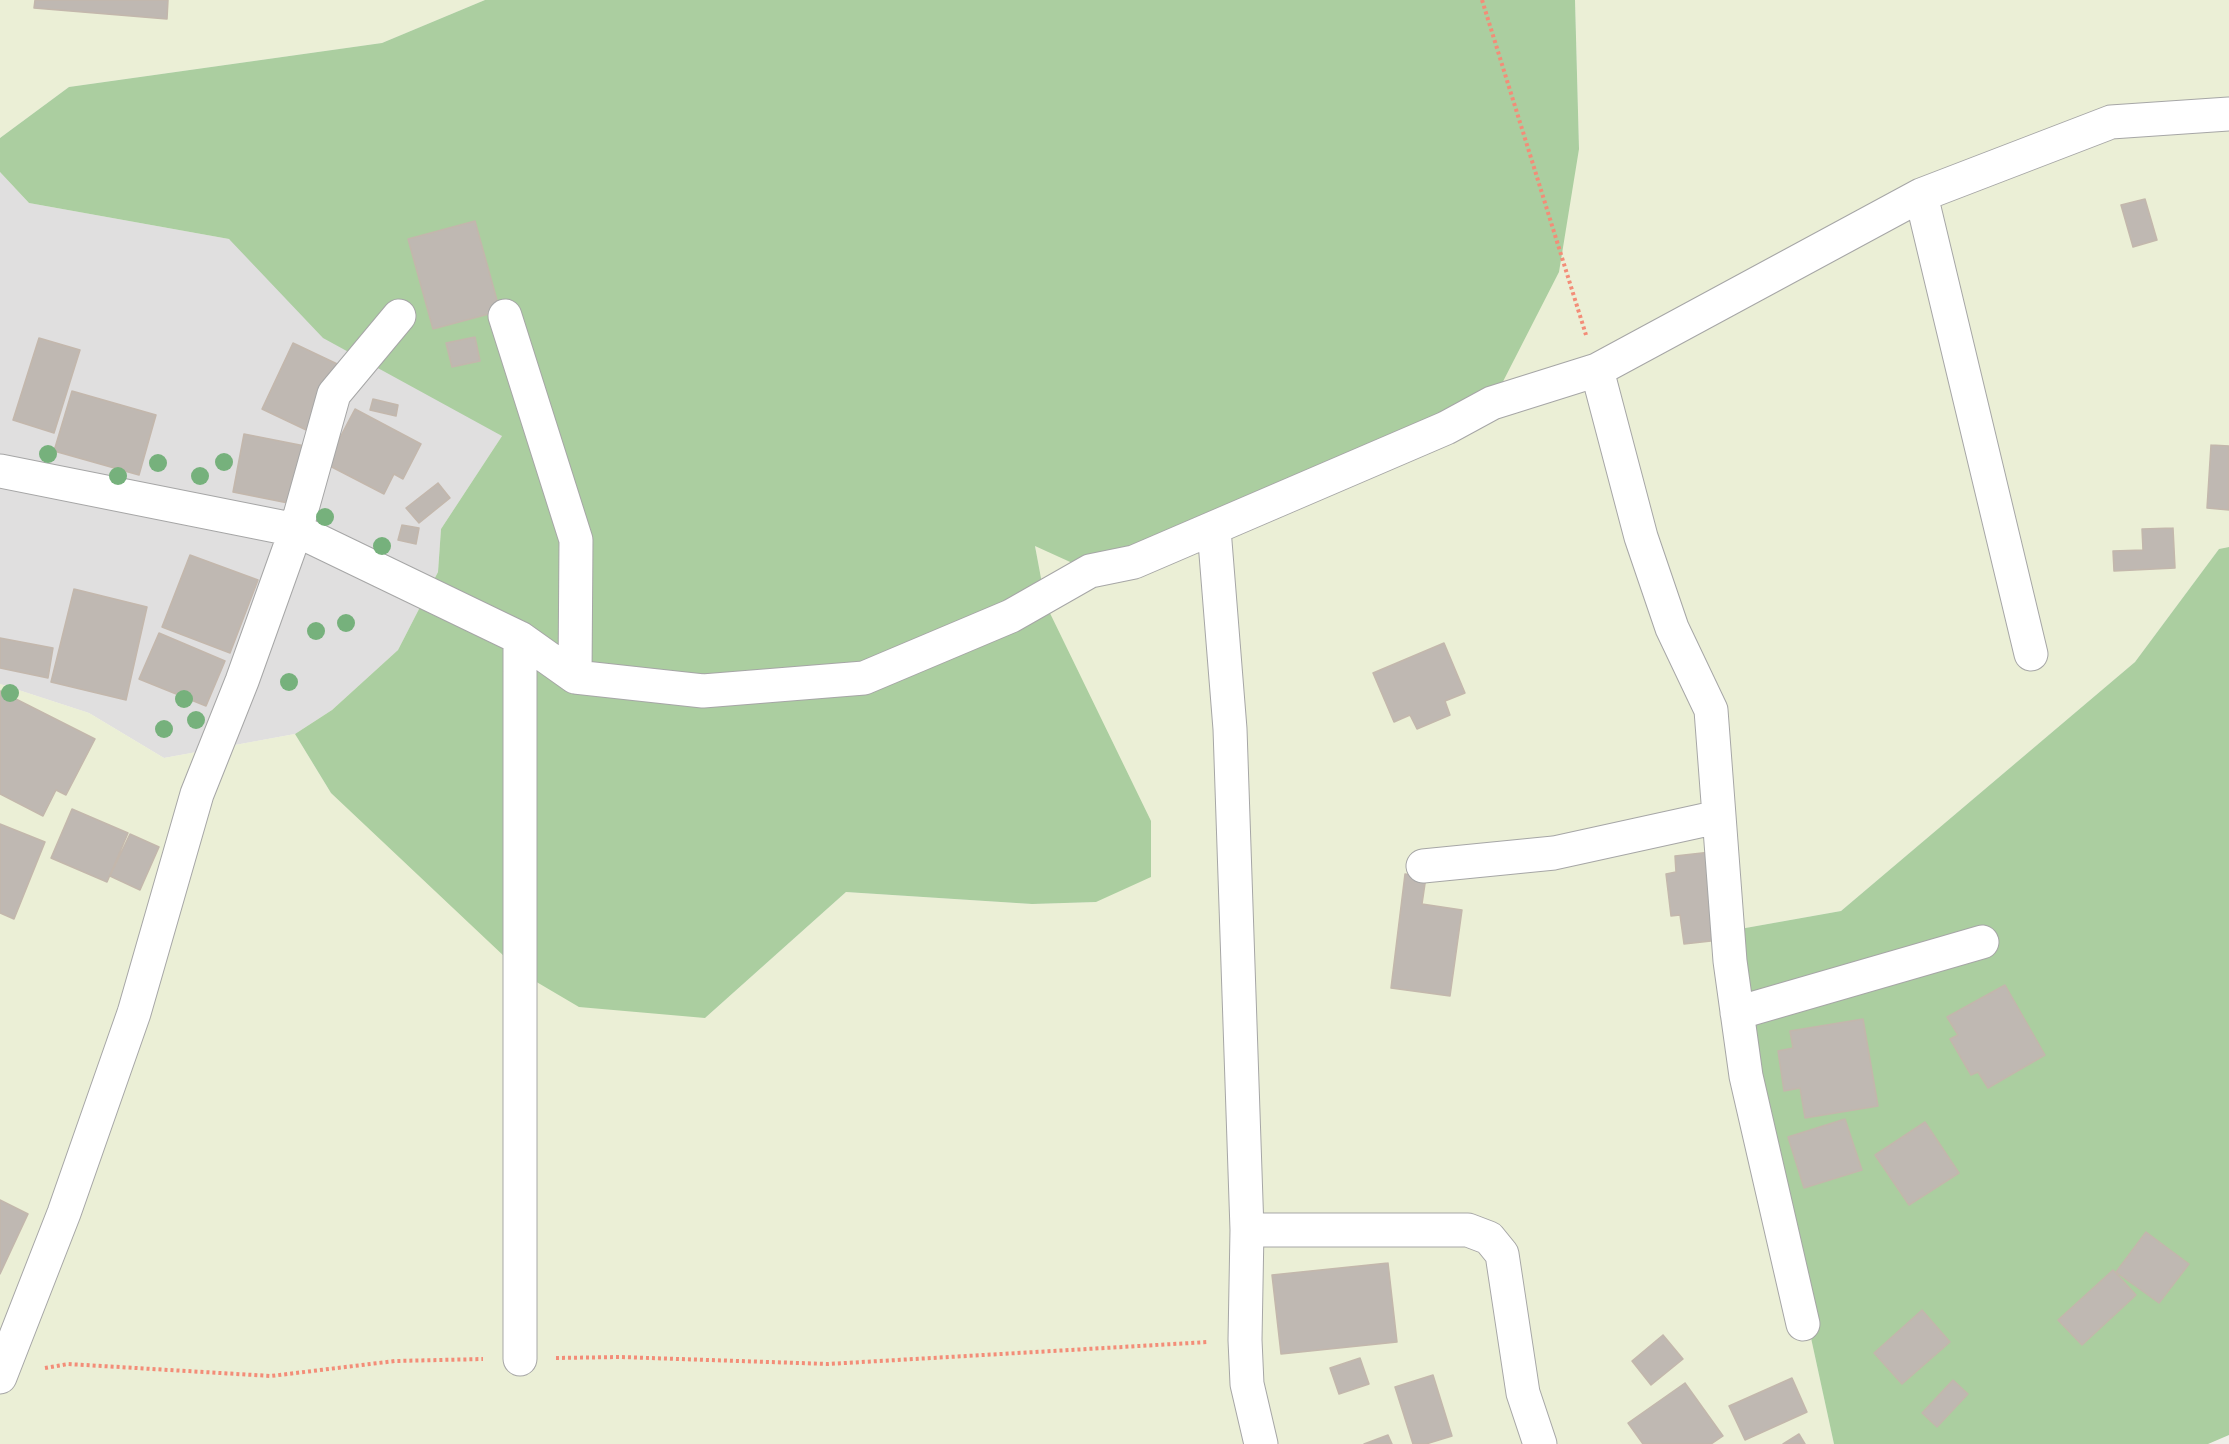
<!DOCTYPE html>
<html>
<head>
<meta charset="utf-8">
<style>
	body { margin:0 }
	canvas { display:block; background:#f1efe9 }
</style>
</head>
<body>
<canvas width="2229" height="1444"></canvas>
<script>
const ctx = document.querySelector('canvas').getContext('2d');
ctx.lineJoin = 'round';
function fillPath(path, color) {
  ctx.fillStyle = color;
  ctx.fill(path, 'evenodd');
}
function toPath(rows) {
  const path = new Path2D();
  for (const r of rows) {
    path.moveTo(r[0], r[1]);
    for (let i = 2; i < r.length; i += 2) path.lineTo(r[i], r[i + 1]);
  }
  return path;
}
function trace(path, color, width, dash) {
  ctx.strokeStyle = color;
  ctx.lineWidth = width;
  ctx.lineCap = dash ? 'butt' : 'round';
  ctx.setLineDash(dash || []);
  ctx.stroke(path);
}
fillPath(toPath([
	[0,172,29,203,229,239,502,436,441,529,438,572,398,650,332,710,295,734,164,758,89,713,0,684]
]), '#e0dfdf');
fillPath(toPath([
	[0,0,485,0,382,43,69,87,0,138],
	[1575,0,2229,0,2229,547,2219,549,2135,662,1841,911,1723,932,1834,1444,0,1444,0,684,89,713,164,758,295,734,331,793,705,1018,846,892,1032,904,1096,902,1035,545,1090,571,1579,149]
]), '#ebefd6');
fillPath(toPath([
	[485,0,1575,0,1579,149,1559,272,1492,403,1090,571,1035,546,1046,605,1151,821,1151,877,1096,902,1032,904,846,892,705,1018,579,1007,523,974,331,793,295,734,332,710,398,650,438,572,441,529,502,436,323,338,229,239,29,203,0,172,0,138,69,87,382,43],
	[2229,547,2229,1435,2208,1444,1834,1444,1723,932,1841,911,2135,662,2219,549]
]), '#abcea0');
const building = toPath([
	[35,0,168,0,167,19,34,8,35,0],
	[2145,199,2157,240,2133,247,2121,205,2145,199],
	[475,221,500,311,433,329,408,239,475,221],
	[475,337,480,361,452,367,446,343,475,337],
	[39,338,80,350,54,433,13,420,39,338],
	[293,343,352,371,321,437,262,409,293,343],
	[72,391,156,415,139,475,54,451,72,391],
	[373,399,398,405,396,416,370,410,373,399],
	[355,409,421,444,403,479,394,474,384,494,326,464,355,409],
	[244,434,310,447,298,505,233,492,244,434],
	[2211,445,2229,446,2229,510,2207,508,2211,445],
	[438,483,450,498,419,523,406,508,438,483],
	[402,525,419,528,416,544,398,540,402,525],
	[2173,528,2175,568,2114,571,2113,551,2143,550,2142,529,2173,528],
	[190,555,258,580,230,653,162,627,190,555],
	[74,589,147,607,126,700,51,682,74,589],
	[159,633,225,661,206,706,139,679,159,633],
	[0,638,53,648,48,678,0,668,0,638],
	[1444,643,1465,693,1445,701,1450,715,1417,729,1410,715,1394,722,1373,673,1444,643],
	[0,691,95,739,66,795,56,790,43,816,0,794,0,691],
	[72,809,128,833,107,882,51,858,72,809],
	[0,824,45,842,14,919,0,913,0,824],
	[130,834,159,847,140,890,110,876,130,834],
	[1711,852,1720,940,1684,944,1680,915,1671,916,1666,874,1676,872,1675,856,1711,852],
	[1405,874,1426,877,1422,904,1462,910,1450,996,1391,988,1405,874],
	[2005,985,2045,1055,1988,1088,1978,1072,1971,1075,1950,1039,1958,1035,1947,1017,2005,985],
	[1863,1019,1878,1106,1805,1118,1800,1088,1784,1091,1778,1051,1793,1048,1790,1031,1863,1019],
	[1845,1119,1862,1170,1804,1188,1788,1137,1845,1119],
	[1925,1122,1959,1173,1909,1205,1875,1155,1925,1122],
	[0,1200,28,1214,0,1274,0,1200],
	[2146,1232,2189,1264,2159,1303,2116,1272,2146,1232],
	[1388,1263,1397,1342,1281,1354,1272,1275,1388,1263],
	[2113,1270,2136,1295,2082,1345,2058,1320,2113,1270],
	[1922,1310,1950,1342,1902,1384,1874,1353,1922,1310],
	[1663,1335,1683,1359,1651,1385,1632,1361,1663,1335],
	[1360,1358,1369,1384,1339,1394,1330,1368,1360,1358],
	[1433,1375,1452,1436,1426,1444,1413,1444,1395,1387,1433,1375],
	[1792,1378,1807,1412,1745,1440,1729,1406,1792,1378],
	[1953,1380,1968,1394,1937,1427,1922,1413,1953,1380],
	[1685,1383,1723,1436,1711,1444,1643,1444,1628,1423,1685,1383],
	[1799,1434,1805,1444,1783,1444,1799,1434],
	[1388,1435,1392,1444,1364,1444,1388,1435]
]);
fillPath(building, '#bfb8b2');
trace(building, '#c3b7ac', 1.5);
const street = toPath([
	[1921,195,2031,654],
	[505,316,576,540,575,677],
	[1597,370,1641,537,1672,628,1711,710,1730,961,1746,1076,1803,1324],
	[0,471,296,530,520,638,575,677,703,691,864,678,1011,616,1090,571,1134,562,1446,428,1492,403,1597,370,1921,195,2111,122,2229,114],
	[1214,529,1230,729,1247,1230,1245,1340,1247,1384,1261,1444],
	[520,638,520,1359],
	[1423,866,1554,853,1718,817],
	[1737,1013,1982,942],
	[1247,1230,1468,1230,1489,1238,1502,1254,1523,1393,1540,1444],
	[0,1377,64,1213,134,1013,197,794,242,681,296,530,334,394,399,316]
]);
trace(street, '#a6a6a6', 35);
trace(toPath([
	[1482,0,1586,335],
	[556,1358,620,1357,828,1364,1208,1342],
	[45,1368,68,1364,271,1376,395,1361,483,1359]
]), '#f38d78', 4, [3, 3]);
trace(street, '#fff', 33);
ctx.fillStyle = '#76b17c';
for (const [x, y] of [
	[48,454],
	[224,462],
	[158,463],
	[118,476],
	[200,476],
	[325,517],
	[382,546],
	[346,623],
	[316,631],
	[289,682],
	[10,693],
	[184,699],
	[196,720],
	[164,729]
]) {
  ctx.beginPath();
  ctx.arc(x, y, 9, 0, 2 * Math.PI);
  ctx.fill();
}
</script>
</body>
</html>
